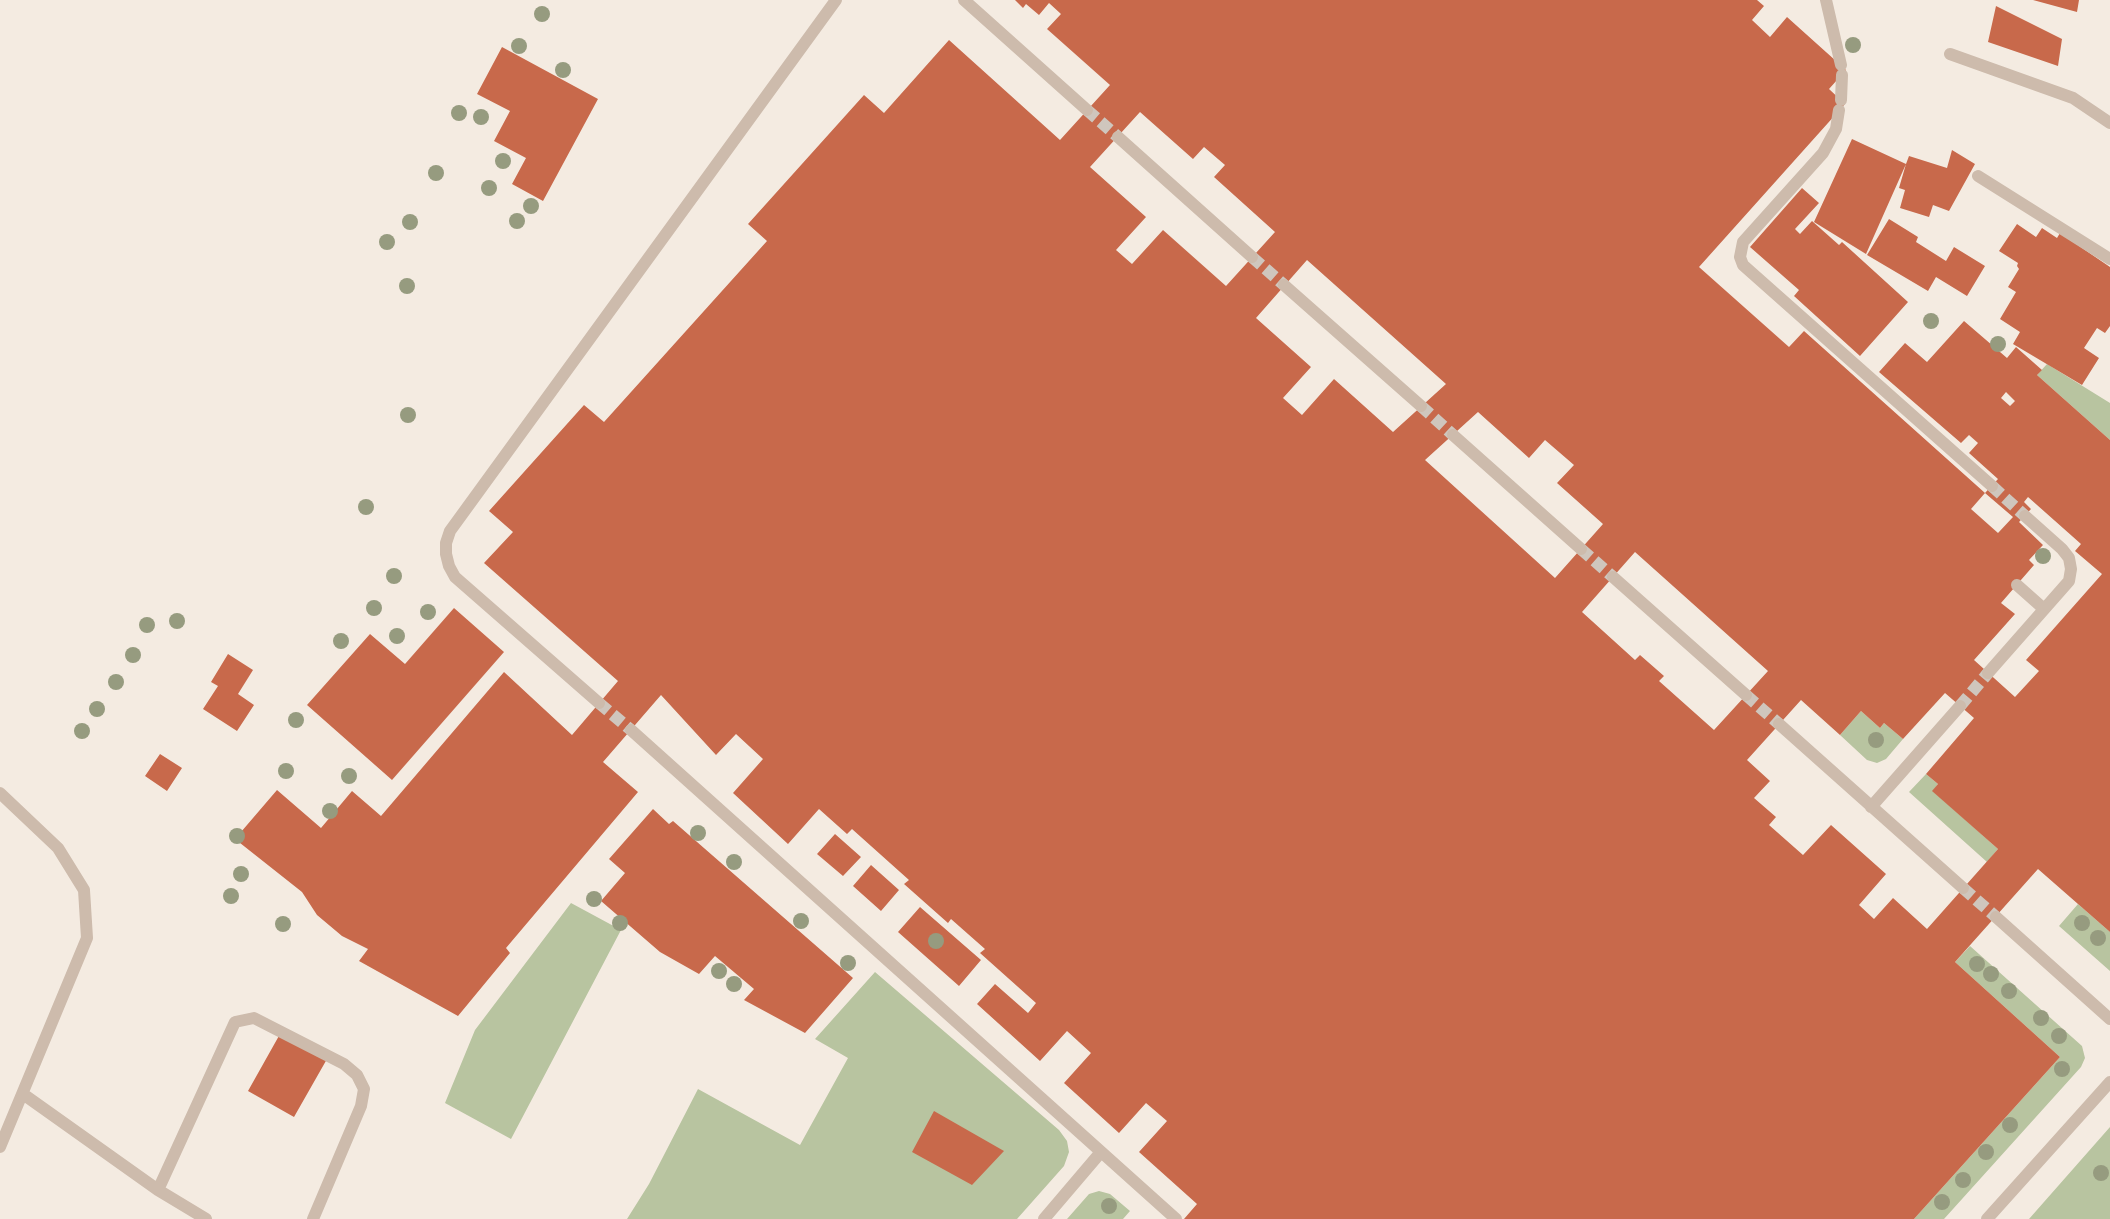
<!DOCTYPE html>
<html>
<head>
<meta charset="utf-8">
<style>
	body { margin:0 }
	canvas { display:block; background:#f4ebe1 }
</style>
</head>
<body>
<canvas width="2110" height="1219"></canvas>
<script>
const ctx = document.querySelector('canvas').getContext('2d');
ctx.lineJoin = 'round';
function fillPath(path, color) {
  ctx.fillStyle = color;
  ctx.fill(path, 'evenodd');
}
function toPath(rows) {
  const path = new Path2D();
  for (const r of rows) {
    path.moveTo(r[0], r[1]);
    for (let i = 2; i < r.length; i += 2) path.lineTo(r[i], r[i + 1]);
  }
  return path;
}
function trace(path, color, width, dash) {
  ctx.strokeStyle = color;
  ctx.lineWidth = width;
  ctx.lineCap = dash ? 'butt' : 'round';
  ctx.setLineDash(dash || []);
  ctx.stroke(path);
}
fillPath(toPath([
	[2047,364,2110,403,2110,440,2037,375],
	[1861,711,1880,728,1884,723,1903,739,1886,759,1877,763,1867,760,1840,735],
	[1926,774,1938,784,1933,791,1998,849,1987,862,1909,792],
	[571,903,621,930,511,1139,445,1103,475,1030],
	[2078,904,2110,932,2110,971,2059,926],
	[1970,946,2082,1046,2085,1058,2081,1067,1944,1219,1914,1219,2060,1057,1955,962],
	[875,972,1059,1130,1067,1141,1069,1152,1064,1166,1017,1219,627,1219,649,1184,698,1089,800,1145,848,1058,815,1039],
	[2110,1127,2110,1219,2029,1219],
	[1099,1191,1110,1194,1130,1211,1123,1219,1067,1219,1089,1194]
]), '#b8c4a0');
fillPath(toPath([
	[1015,0,1757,0,1764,6,1752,20,1770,37,1787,17,1846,70,1829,89,1845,104,1699,267,1789,347,1804,331,1985,493,1971,509,1998,533,2013,517,1985,493,1998,479,1969,453,1978,443,1969,435,1961,443,1879,372,1905,343,1927,362,1964,321,2007,358,2016,347,2042,370,2037,375,2110,440,2110,932,2038,869,1955,962,2060,1057,1914,1219,1184,1219,1197,1204,1139,1152,1167,1121,1146,1103,1119,1133,1064,1083,1091,1053,1067,1031,1040,1061,977,1004,995,984,1028,1013,1036,1003,980,953,985,949,951,919,948,923,904,884,909,880,852,829,847,834,819,809,788,844,733,793,763,759,736,734,716,755,661,695,603,762,638,792,506,948,510,953,458,1016,359,961,368,949,342,936,317,915,302,892,235,839,277,790,321,828,352,791,381,816,504,672,572,735,618,681,484,563,513,532,489,511,584,405,604,422,767,241,748,224,864,95,884,113,949,40,1060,140,1110,85,1047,29,1061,14,1049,3,1039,15,1026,4,1023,8],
	[1140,112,1193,159,1204,147,1225,165,1214,177,1275,232,1226,286,1163,230,1132,264,1116,250,1146,217,1090,167],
	[1307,260,1446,384,1393,432,1334,379,1302,415,1283,398,1311,367,1256,318],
	[2006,392,2015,401,2010,406,2001,398],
	[1478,412,1529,458,1545,440,1574,465,1557,483,1603,524,1555,578,1425,460],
	[2028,497,2081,544,2075,551,2102,574,2026,660,2039,671,2015,697,1974,660,2015,614,2001,603,2034,565,2029,560,2043,545,2019,522,2031,509,2024,502],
	[1635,552,1768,671,1714,730,1659,681,1664,676,1640,655,1635,660,1582,612],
	[1945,693,1974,718,1926,774,1938,784,1932,791,1998,849,1927,929,1893,898,1874,919,1859,905,1886,874,1831,825,1803,855,1769,825,1776,817,1754,798,1770,781,1747,760,1801,700,1840,735,1861,711,1880,728,1884,723,1903,739],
	[2033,0,2079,0,2077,12],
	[1996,6,2062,39,2058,66,1988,42],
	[502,47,598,99,543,201,512,184,526,158,494,141,510,111,477,94],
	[1852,139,1906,164,1909,156,1947,168,1952,150,1975,164,1949,211,1933,205,1929,217,1900,208,1905,190,1899,188,1906,164,1866,254,1814,222],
	[1802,188,1819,203,1795,229,1800,234,1812,221,1839,245,1842,242,1908,302,1860,356,1794,296,1799,290,1750,247],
	[1889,219,1918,237,1916,242,1946,261,1954,247,1985,266,1967,296,1936,277,1928,291,1867,255],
	[2017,224,2036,237,2042,228,2057,238,2060,233,2110,267,2110,326,2105,333,2097,328,2084,348,2099,358,2082,385,2013,344,2020,332,2000,319,2016,292,2008,287,2019,269,2017,266,2018,263,1999,251],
	[454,608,504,652,392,780,307,705,370,634,405,664],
	[228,654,253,670,238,694,254,705,237,731,203,709,218,686,211,682],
	[160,754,182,768,167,791,145,776],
	[653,809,669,824,673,821,853,978,805,1033,744,1000,754,989,715,956,699,974,660,952,601,901,625,873,609,859],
	[835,834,861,857,843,876,817,854],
	[871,865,899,890,881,911,853,886],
	[920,907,981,960,959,986,898,932],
	[280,1034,327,1059,294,1117,248,1091],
	[934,1111,1004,1151,972,1185,912,1152]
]), '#c8694b');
trace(toPath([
	[1087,110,1118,137],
	[1252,257,1284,285],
	[1421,406,1453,435],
	[1992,486,2025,516],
	[1581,549,1613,577],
	[1746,695,1779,724],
	[599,703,631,730],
	[1960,706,1988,673],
	[1963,888,1996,917]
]), '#cfc6bd', 12, [12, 6]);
trace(toPath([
	[964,0,1087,110],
	[1826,0,1841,65],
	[1950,54,2073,98,2110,123],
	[1841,100,1842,75],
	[1839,110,1836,129,1823,153,1743,242,1740,257,1743,265,1992,486],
	[1118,137,1252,257],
	[1978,176,2110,259],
	[1284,285,1421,406],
	[1453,435,1581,549],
	[1613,577,1746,695],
	[2017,585,2044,609],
	[1988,673,2069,581,2071,569,2069,558,2062,549,2025,516],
	[599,703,455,577,449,566,446,554,446,543,450,531,836,0],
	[1779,724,1963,888],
	[631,730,1176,1219],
	[0,793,58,848,84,890,87,938,0,1147],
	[1871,807,1960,706],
	[1996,917,2110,1019],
	[23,1094,158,1190,206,1219],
	[158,1190,235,1022,254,1018,344,1064,357,1075,364,1089,361,1106,313,1219],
	[1044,1219,1101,1152],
	[1987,1219,2110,1082]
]), '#cdbbac', 12);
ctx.fillStyle = '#969b7f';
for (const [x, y] of [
	[542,14],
	[1853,45],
	[519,46],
	[563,70],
	[459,113],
	[481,117],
	[503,161],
	[436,173],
	[489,188],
	[531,206],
	[517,221],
	[410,222],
	[387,242],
	[407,286],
	[1931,321],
	[1998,344],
	[408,415],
	[366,507],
	[2043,556],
	[394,576],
	[374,608],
	[428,612],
	[177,621],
	[147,625],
	[397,636],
	[341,641],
	[133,655],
	[116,682],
	[97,709],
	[296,720],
	[82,731],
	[1876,740],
	[286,771],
	[349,776],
	[330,811],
	[698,833],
	[237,836],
	[734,862],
	[241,874],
	[231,896],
	[594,899],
	[801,921],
	[620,923],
	[2082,923],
	[283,924],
	[2098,938],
	[936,941],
	[848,963],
	[1977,964],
	[719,971],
	[1991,974],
	[734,984],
	[2009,991],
	[2041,1018],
	[2059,1036],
	[2062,1069],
	[2010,1125],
	[1986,1152],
	[2101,1173],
	[1963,1180],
	[1942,1202],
	[1109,1206]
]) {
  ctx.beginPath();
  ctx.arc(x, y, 8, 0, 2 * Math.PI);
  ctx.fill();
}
</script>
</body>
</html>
